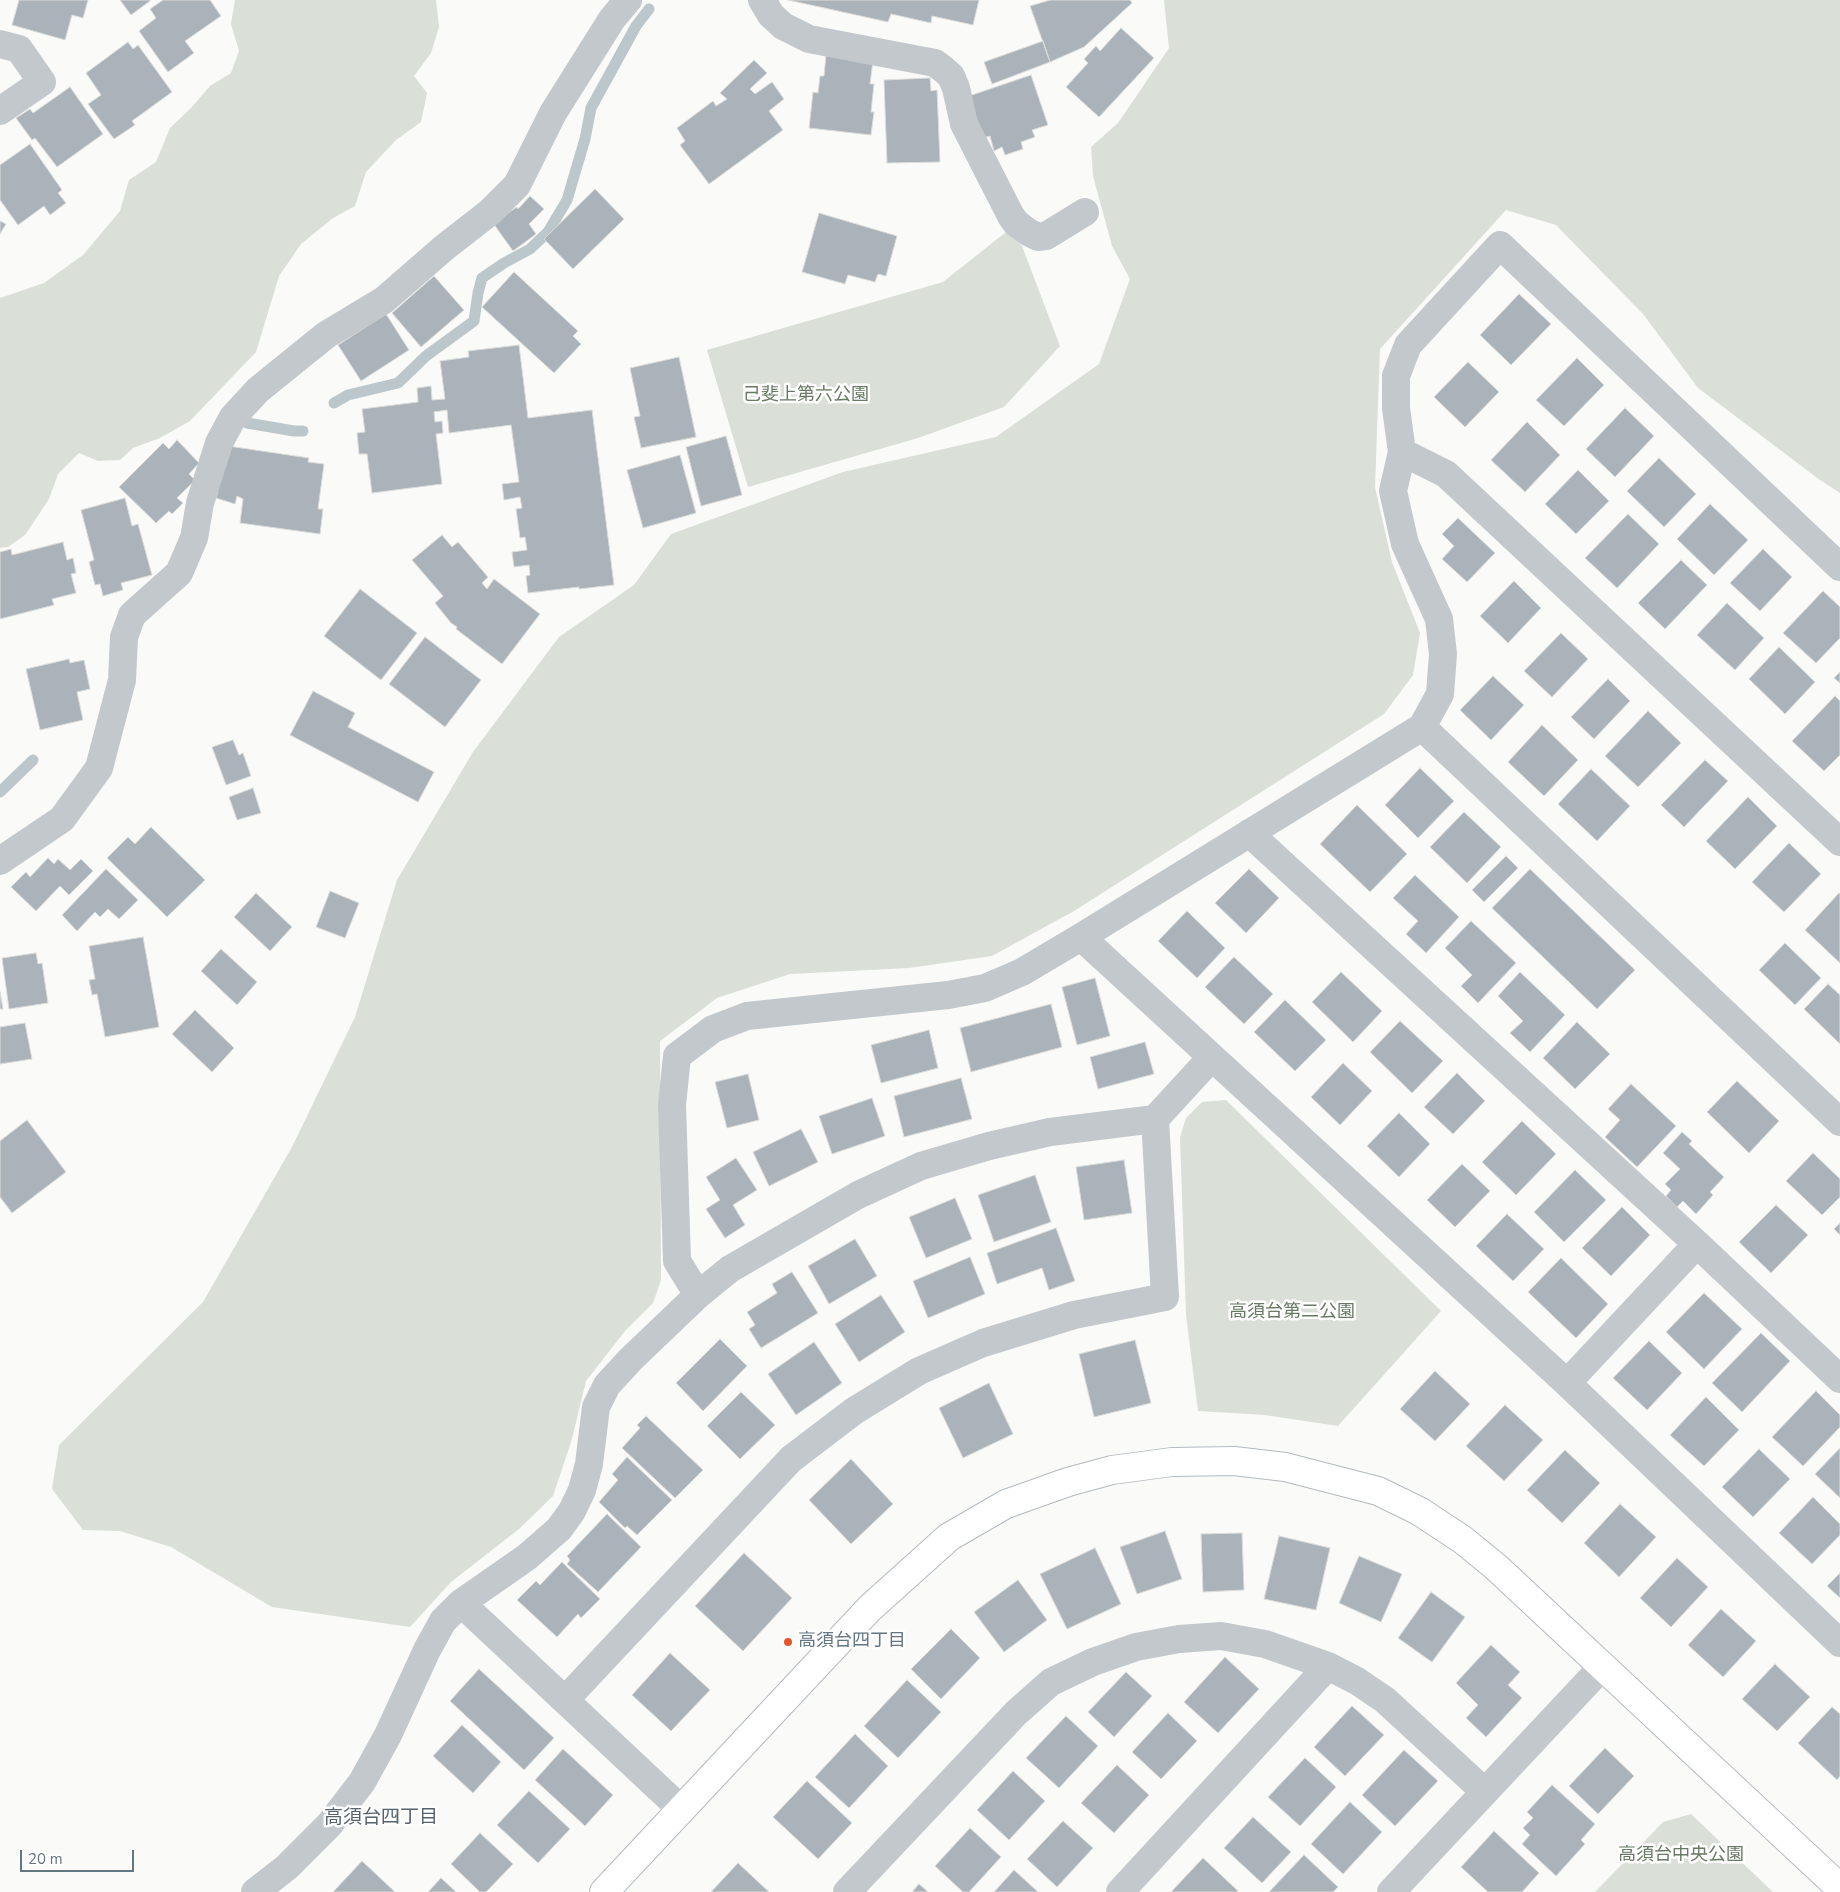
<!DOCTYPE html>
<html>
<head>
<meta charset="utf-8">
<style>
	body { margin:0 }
	#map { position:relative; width:1840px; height:1892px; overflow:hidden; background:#fafaf8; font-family:"Nunito Sans",sans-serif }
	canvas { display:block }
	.scale { position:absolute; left:20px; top:1850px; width:114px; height:22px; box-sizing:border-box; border:2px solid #657683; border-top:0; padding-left:6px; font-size:15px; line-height:18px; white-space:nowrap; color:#657683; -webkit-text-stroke:4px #fff; paint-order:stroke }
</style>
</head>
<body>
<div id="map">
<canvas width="1840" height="1892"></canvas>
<div class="scale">20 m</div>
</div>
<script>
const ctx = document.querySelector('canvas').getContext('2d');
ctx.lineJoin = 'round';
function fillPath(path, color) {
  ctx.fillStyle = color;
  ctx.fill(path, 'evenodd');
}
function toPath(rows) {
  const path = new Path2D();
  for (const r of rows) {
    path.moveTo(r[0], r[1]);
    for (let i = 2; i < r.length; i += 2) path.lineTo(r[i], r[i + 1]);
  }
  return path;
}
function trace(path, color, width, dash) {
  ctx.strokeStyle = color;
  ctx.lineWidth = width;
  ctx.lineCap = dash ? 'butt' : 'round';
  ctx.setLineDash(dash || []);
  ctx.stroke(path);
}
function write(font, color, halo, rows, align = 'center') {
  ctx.font = font + ' "Nunito Sans","Noto Sans JP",sans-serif';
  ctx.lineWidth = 5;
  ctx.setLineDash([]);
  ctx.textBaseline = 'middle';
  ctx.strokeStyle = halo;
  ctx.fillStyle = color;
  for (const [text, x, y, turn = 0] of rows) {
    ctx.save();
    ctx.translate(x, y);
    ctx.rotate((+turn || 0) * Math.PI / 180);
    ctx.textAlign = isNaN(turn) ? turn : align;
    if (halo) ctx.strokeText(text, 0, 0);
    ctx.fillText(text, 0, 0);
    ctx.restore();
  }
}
fillPath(toPath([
	[235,0,436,0,439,27,431,53,414,76,427,93,421,122,396,140,366,172,355,206,333,218,301,244,279,276,256,352,190,421,160,438,133,448,120,460,98,461,79,453,58,474,49,499,25,535,8,547,0,548,0,298,44,283,83,255,120,211,129,180,156,162,170,128,190,109,210,86,231,73,239,51,231,24],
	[1164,0,1840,0,1840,493,1820,480,1698,388,1643,314,1556,225,1506,210,1380,349,1375,487,1392,562,1420,633,1413,675,1384,714,1074,911,992,956,909,968,790,974,717,998,660,1041,661,1280,653,1303,625,1331,586,1381,572,1439,553,1496,519,1529,451,1582,410,1627,272,1607,171,1547,120,1531,83,1530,52,1489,59,1445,203,1302,292,1147,355,1017,397,880,473,752,559,637,634,585,671,534,843,472,996,437,1099,364,1130,279,1112,246,1093,176,1091,147,1118,123,1169,48],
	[1006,232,1022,246,1060,346,1004,407,918,438,748,487,707,350,943,282],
	[1226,1100,1441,1311,1338,1426,1265,1415,1198,1411,1186,1315,1180,1137,1186,1118,1202,1102],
	[1691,1814,1773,1892,1595,1892,1663,1822]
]), '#dadfd7');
trace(toPath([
	[334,403,348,395,398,383,426,356,474,321,478,293,482,278,504,263,530,249,548,232,567,200,585,139,591,108,636,26,649,9],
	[247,423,294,431,303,431],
	[0,792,33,760]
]), '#bbc7cb', 11);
const building = toPath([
	[19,0,88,0,83,18,72,15,65,40,12,25,19,0],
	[120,0,150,0,150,1,131,15,120,0],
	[163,0,210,0,221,16,185,41,194,53,168,72,139,31,156,18,150,9,163,0],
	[788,0,979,0,973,25,932,16,931,23,891,14,888,22,788,0],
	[1050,0,1130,0,1132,3,1084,47,1050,62,1030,6,1050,0],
	[1121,28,1154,58,1099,117,1066,87,1088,63,1084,59,1096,46,1100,51,1121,28],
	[1043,41,1050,62,992,84,984,62,1043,41],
	[128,42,133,49,138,45,172,92,132,121,135,125,114,139,88,104,101,95,86,73,128,42],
	[826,55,873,61,870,84,874,84,871,112,874,112,871,135,809,128,813,92,818,93,820,76,824,76,826,55],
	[754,60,767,73,750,89,755,94,772,82,784,99,769,111,783,130,709,184,680,145,685,141,677,128,713,101,716,106,727,99,720,93,754,60],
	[1031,75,1048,125,1032,130,1035,137,1021,142,1023,149,1005,155,1002,147,994,151,990,136,983,138,969,96,1031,75],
	[930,78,931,91,937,90,940,162,887,163,884,80,930,78],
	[70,87,103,134,57,167,35,138,32,140,16,118,30,109,33,113,70,87],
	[30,144,62,190,58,193,66,203,50,215,44,206,18,225,0,200,0,165,30,144],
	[595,189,624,219,573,269,544,239,595,189],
	[530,196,544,209,529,224,536,234,513,251,493,223,517,207,518,209,530,196],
	[819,213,897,236,886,276,878,274,875,282,848,275,845,284,802,272,819,213],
	[0,221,6,224,0,234,0,221],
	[514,272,578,331,573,336,581,344,554,373,482,307,514,272],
	[434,276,464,310,421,347,392,313,434,276],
	[1519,294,1551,324,1511,365,1480,335,1519,294],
	[386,314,409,350,361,381,338,345,386,314],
	[519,345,528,418,592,410,614,585,579,589,579,587,528,593,526,576,530,575,529,565,514,567,512,552,527,550,525,537,520,538,516,509,522,508,520,497,504,500,502,484,519,482,511,425,449,433,447,410,434,412,435,422,442,421,443,433,436,434,442,484,372,493,367,454,359,454,357,433,365,432,362,409,418,402,417,388,431,386,432,400,445,399,440,361,469,357,468,351,519,345],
	[679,357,696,437,641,448,634,417,640,416,630,368,679,357],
	[1577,358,1604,385,1564,426,1536,400,1577,358],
	[1468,362,1499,392,1465,427,1434,397,1468,362],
	[1625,408,1654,436,1615,477,1586,449,1625,408],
	[1527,422,1560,455,1525,492,1491,460,1527,422],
	[726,436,742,495,701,506,686,447,726,436],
	[177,440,199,463,189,474,195,480,177,498,183,503,172,514,169,511,156,523,119,487,163,443,169,449,177,440],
	[228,446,309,458,308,462,324,464,318,509,323,509,320,534,240,523,243,499,237,496,235,504,216,498,218,492,214,491,228,446],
	[680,455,696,513,643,528,627,470,680,455],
	[1659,458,1696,494,1664,527,1627,491,1659,458],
	[1578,470,1609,501,1576,534,1545,504,1578,470],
	[125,498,132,526,138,524,152,575,121,583,123,590,103,596,100,584,95,585,89,562,94,560,81,510,125,498],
	[1710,504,1748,540,1714,575,1677,539,1710,504],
	[1628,514,1659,544,1617,588,1585,558,1628,514],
	[1458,518,1495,553,1467,582,1442,559,1454,546,1442,534,1458,518],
	[442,535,452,547,458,542,488,577,482,583,487,589,494,579,540,614,502,664,456,629,457,627,451,623,435,603,443,596,412,560,442,535],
	[63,542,67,560,73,558,76,573,71,574,76,593,52,599,54,605,0,619,0,552,11,549,12,555,63,542],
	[1763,549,1792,577,1760,611,1730,583,1763,549],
	[1681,560,1707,585,1665,629,1638,603,1681,560],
	[1514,581,1541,608,1508,643,1480,616,1514,581],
	[360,589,417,633,381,680,324,636,360,589],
	[1823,591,1840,607,1840,638,1816,663,1783,633,1823,591],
	[1727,603,1764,638,1735,670,1697,635,1727,603],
	[1561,633,1588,659,1552,697,1524,671,1561,633],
	[425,637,481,680,445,727,389,684,425,637],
	[1779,647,1815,682,1785,714,1749,679,1779,647],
	[69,659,70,663,84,660,90,689,77,692,83,720,40,730,26,669,69,659],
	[1840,672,1840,683,1834,678,1840,672],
	[1493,676,1524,705,1491,740,1460,710,1493,676],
	[1608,679,1630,701,1594,739,1571,717,1608,679],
	[313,691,355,713,348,727,434,772,418,802,290,735,313,691],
	[1835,696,1840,701,1840,755,1824,771,1792,741,1835,696],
	[1648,711,1681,743,1638,787,1605,756,1648,711],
	[1542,725,1578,760,1544,796,1508,762,1542,725],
	[233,740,239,755,243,753,251,776,226,785,212,747,233,740],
	[1705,760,1728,781,1684,827,1661,805,1705,760],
	[1420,768,1454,801,1418,838,1385,805,1420,768],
	[1591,769,1630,806,1597,841,1558,804,1591,769],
	[253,788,261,813,237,820,229,797,253,788],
	[1748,797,1777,826,1735,869,1706,841,1748,797],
	[1357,805,1407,854,1370,892,1320,844,1357,805],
	[1464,812,1501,847,1467,883,1430,847,1464,812],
	[151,827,205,880,167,917,107,858,128,837,135,844,151,827],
	[1789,843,1821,874,1784,912,1752,882,1789,843],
	[1506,856,1518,868,1484,902,1472,890,1506,856],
	[48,858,54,864,58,859,70,870,81,859,93,871,69,895,60,886,36,911,11,887,26,872,30,877,48,858],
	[106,869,138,900,119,919,108,909,100,917,95,912,77,931,62,915,106,869],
	[1249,869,1279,898,1246,933,1215,903,1249,869],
	[1530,869,1635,970,1597,1009,1492,908,1530,869],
	[1415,875,1459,917,1426,953,1406,934,1418,921,1393,898,1415,875],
	[330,891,359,903,345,938,316,927,330,891],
	[256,893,292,927,270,951,234,917,256,893],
	[1839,893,1840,894,1840,963,1805,930,1839,893],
	[1187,911,1225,948,1197,978,1158,941,1187,911],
	[1471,921,1516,963,1478,1003,1461,986,1472,975,1445,948,1471,921],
	[143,937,159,1027,105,1037,97,994,92,995,89,980,95,979,89,946,143,937],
	[1785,943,1821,978,1795,1005,1759,970,1785,943],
	[221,949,257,982,237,1005,201,971,221,949],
	[36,953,38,964,42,963,48,1003,9,1009,2,958,36,953],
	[1234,957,1273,994,1244,1024,1205,987,1234,957],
	[1341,972,1382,1011,1353,1042,1312,1002,1341,972],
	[1520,972,1565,1015,1530,1052,1510,1033,1523,1021,1498,996,1520,972],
	[1095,978,1110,1036,1077,1045,1062,987,1095,978],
	[1828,984,1840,995,1840,1044,1804,1009,1828,984],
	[0,992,3,1009,0,1009,0,992],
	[1285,1000,1326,1040,1295,1071,1254,1032,1285,1000],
	[1051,1004,1062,1047,971,1072,960,1028,1051,1004],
	[195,1010,234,1048,212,1072,172,1034,195,1010],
	[1400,1021,1443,1061,1412,1093,1370,1052,1400,1021],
	[1577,1022,1610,1054,1575,1089,1543,1058,1577,1022],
	[25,1023,32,1059,0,1064,0,1027,25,1023],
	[929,1030,938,1068,881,1083,871,1045,929,1030],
	[1145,1042,1154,1074,1098,1089,1090,1057,1145,1042],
	[1343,1063,1372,1091,1340,1125,1311,1097,1343,1063],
	[1457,1073,1485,1101,1453,1134,1424,1107,1457,1073],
	[748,1074,759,1120,727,1128,715,1082,748,1074],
	[961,1078,972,1119,904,1137,894,1096,961,1078],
	[1737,1081,1779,1121,1749,1153,1707,1112,1737,1081],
	[1631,1084,1676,1126,1637,1167,1605,1137,1620,1120,1608,1109,1631,1084],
	[872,1098,885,1136,832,1154,819,1116,872,1098],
	[1399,1113,1430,1144,1399,1177,1367,1146,1399,1113],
	[27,1120,66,1172,12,1213,0,1197,0,1141,27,1120],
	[1522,1121,1556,1154,1516,1195,1482,1162,1522,1121],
	[801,1129,818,1162,769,1186,753,1152,801,1129],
	[1682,1132,1692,1141,1689,1144,1724,1177,1710,1192,1713,1195,1696,1214,1683,1201,1677,1207,1666,1196,1671,1190,1665,1184,1680,1169,1663,1153,1682,1132],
	[1813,1153,1840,1179,1840,1197,1822,1215,1786,1181,1813,1153],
	[736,1158,757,1190,733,1205,745,1225,725,1238,706,1209,720,1200,706,1177,736,1158],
	[1124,1160,1132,1213,1084,1220,1076,1167,1124,1160],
	[1462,1164,1490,1191,1455,1227,1427,1200,1462,1164],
	[1575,1170,1606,1200,1564,1242,1534,1212,1575,1170],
	[1035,1175,1051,1222,994,1242,978,1195,1035,1175],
	[955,1198,972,1239,926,1258,909,1217,955,1198],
	[1776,1205,1808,1235,1771,1273,1739,1242,1776,1205],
	[1622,1207,1650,1235,1611,1276,1582,1248,1622,1207],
	[1507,1214,1544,1249,1513,1281,1476,1246,1507,1214],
	[1840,1223,1840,1235,1834,1229,1840,1223],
	[1056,1228,1075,1281,1049,1290,1042,1268,997,1284,987,1253,1056,1228],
	[855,1239,877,1276,829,1304,808,1266,855,1239],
	[970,1257,985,1294,928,1318,913,1281,970,1257],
	[1561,1258,1608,1304,1576,1338,1528,1292,1561,1258],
	[792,1272,818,1313,761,1348,749,1329,755,1325,747,1312,777,1293,772,1284,792,1272],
	[1704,1293,1742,1329,1704,1369,1666,1332,1704,1293],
	[881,1295,905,1332,859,1362,835,1324,881,1295],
	[1761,1333,1790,1361,1742,1412,1712,1383,1761,1333],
	[720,1339,747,1366,703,1411,676,1383,720,1339],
	[1135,1340,1151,1403,1094,1417,1079,1354,1135,1340],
	[1649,1341,1682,1373,1647,1410,1613,1378,1649,1341],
	[814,1342,842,1383,796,1415,768,1374,814,1342],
	[1435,1371,1470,1404,1435,1441,1400,1409,1435,1371],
	[989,1383,1013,1434,963,1458,939,1408,989,1383],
	[1816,1391,1840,1415,1840,1427,1803,1466,1772,1437,1816,1391],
	[741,1392,775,1425,740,1459,707,1426,741,1392],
	[1706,1397,1739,1430,1704,1466,1670,1435,1706,1397],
	[1505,1405,1543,1440,1504,1481,1466,1446,1505,1405],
	[646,1416,703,1470,675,1498,622,1448,640,1428,637,1425,646,1416],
	[1840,1448,1840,1498,1815,1474,1840,1448],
	[1759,1449,1790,1479,1753,1517,1722,1487,1759,1449],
	[1565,1450,1600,1483,1562,1523,1527,1490,1565,1450],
	[627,1457,672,1500,637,1535,627,1526,625,1528,599,1502,618,1480,612,1474,627,1457],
	[851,1459,893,1504,851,1544,809,1500,851,1459],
	[1813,1497,1840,1524,1840,1535,1812,1564,1779,1533,1813,1497],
	[1620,1504,1656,1537,1619,1577,1584,1543,1620,1504],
	[607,1514,641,1547,598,1592,567,1564,570,1560,567,1556,607,1514],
	[1165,1531,1182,1579,1137,1594,1120,1547,1165,1531],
	[1242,1533,1244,1590,1203,1592,1201,1534,1242,1533],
	[1279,1536,1330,1548,1316,1610,1264,1599,1279,1536],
	[1095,1548,1121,1604,1067,1629,1040,1574,1095,1548],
	[744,1553,792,1598,743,1651,695,1606,744,1553],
	[1359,1556,1402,1574,1381,1622,1339,1603,1359,1556],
	[1677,1558,1708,1587,1671,1627,1640,1598,1677,1558],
	[562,1562,600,1599,581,1618,578,1614,557,1637,517,1600,536,1581,540,1585,562,1562],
	[1840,1573,1840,1598,1827,1586,1840,1573],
	[1018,1580,1047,1620,1004,1652,974,1612,1018,1580],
	[1431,1592,1465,1617,1432,1662,1398,1638,1431,1592],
	[1721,1609,1756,1641,1723,1677,1688,1645,1721,1609],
	[951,1629,980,1658,941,1699,911,1669,951,1629],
	[1491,1645,1520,1672,1508,1685,1522,1698,1486,1737,1466,1718,1478,1705,1456,1683,1491,1645],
	[670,1653,710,1690,671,1731,632,1695,670,1653],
	[1225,1657,1259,1689,1218,1733,1184,1702,1225,1657],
	[1775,1664,1810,1697,1777,1731,1742,1699,1775,1664],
	[479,1669,554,1738,524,1770,450,1701,479,1669],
	[1126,1672,1152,1696,1114,1737,1088,1712,1126,1672],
	[907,1680,941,1712,898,1758,864,1726,907,1680],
	[1352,1706,1384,1735,1345,1776,1314,1747,1352,1706],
	[1832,1707,1840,1714,1840,1776,1837,1780,1798,1743,1832,1707],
	[1168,1713,1197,1741,1161,1779,1132,1752,1168,1713],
	[1066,1716,1098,1746,1059,1788,1026,1758,1066,1716],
	[462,1725,501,1762,473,1793,433,1756,462,1725],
	[855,1734,888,1766,849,1808,815,1777,855,1734],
	[1605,1748,1634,1776,1598,1814,1569,1786,1605,1748],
	[563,1749,613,1795,585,1826,535,1780,563,1749],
	[1404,1750,1438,1781,1395,1826,1362,1795,1404,1750],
	[1305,1758,1336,1787,1300,1826,1268,1797,1305,1758],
	[1117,1765,1149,1795,1114,1833,1081,1803,1117,1765],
	[1013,1771,1045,1801,1009,1840,977,1810,1013,1771],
	[807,1781,852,1823,818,1859,773,1817,807,1781],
	[1552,1785,1595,1824,1581,1840,1585,1844,1556,1876,1522,1844,1530,1835,1523,1828,1533,1818,1527,1812,1552,1785],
	[529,1791,570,1829,538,1863,497,1825,529,1791],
	[1350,1802,1382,1832,1343,1874,1311,1844,1350,1802],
	[1253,1817,1291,1852,1262,1883,1224,1848,1253,1817],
	[1063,1821,1093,1848,1057,1887,1027,1859,1063,1821],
	[970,1828,1001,1857,969,1892,963,1892,935,1866,970,1828],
	[1494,1831,1539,1873,1522,1892,1488,1892,1461,1867,1494,1831],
	[480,1833,513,1864,486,1892,480,1892,451,1864,480,1833],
	[1304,1855,1338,1887,1333,1892,1269,1892,1304,1855],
	[1203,1858,1238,1891,1237,1892,1171,1892,1203,1858],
	[362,1861,395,1892,333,1892,362,1861],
	[738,1863,769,1892,711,1892,738,1863],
	[1014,1870,1038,1892,994,1892,1014,1870],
	[441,1878,456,1892,428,1892,441,1878],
	[919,1884,928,1892,912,1892,919,1884]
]);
fillPath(building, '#aab3b9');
trace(building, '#dcdcda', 1);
const secondary = toPath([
	[604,1892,870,1608,949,1537,1006,1504,1068,1482,1112,1470,1172,1462,1234,1461,1285,1467,1378,1491,1419,1511,1463,1540,1496,1567,1840,1888]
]);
trace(secondary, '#b3babf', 30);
trace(toPath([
	[762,0,771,15,783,26,809,39,935,63,943,69,951,76,956,88,964,124,1011,216,1016,223,1028,232,1038,237,1046,236,1085,212],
	[0,44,19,49,42,82,0,111],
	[1402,452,1446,474,1840,842],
	[1422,727,1840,1122],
	[1249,833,1697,1244,1840,1379],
	[0,861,62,819,99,768,122,680,124,637,132,615,179,573,194,538,200,503,219,443,233,417,258,390,326,335,384,300,445,247,490,212,517,185,553,113,612,19,628,0],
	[1081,937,1567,1383,1840,1643],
	[698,1295,677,1261,672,1105,677,1056,713,1029,747,1016,948,995,985,988,1022,972,1081,937,1422,727,1440,694,1443,654,1439,619,1405,544,1393,491,1402,452,1396,408,1396,376,1408,345,1500,245,1840,567],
	[1567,1383,1697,1244],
	[461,1603,681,1809],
	[565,1700,791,1459,854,1411,919,1371,983,1343,1074,1315,1165,1297,1155,1119],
	[255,1892,287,1867,329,1825,362,1782,388,1735,427,1650,443,1621,461,1603,527,1557,559,1529,572,1511,582,1490,589,1464,596,1407,607,1385,631,1359,698,1295,730,1269,858,1195,921,1166,989,1146,1050,1132,1155,1119,1211,1058],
	[847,1892,1016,1713,1051,1682,1093,1662,1136,1647,1179,1639,1221,1636,1265,1644,1328,1666,1357,1681,1385,1700,1485,1792],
	[1120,1892,1328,1666],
	[1391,1892,1603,1666]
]), '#c3c8cc', 28);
trace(secondary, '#fff', 28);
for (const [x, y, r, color] of [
	[788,1642,5,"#e4572e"]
]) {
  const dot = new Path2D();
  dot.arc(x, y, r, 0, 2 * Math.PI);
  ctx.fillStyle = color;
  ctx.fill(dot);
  trace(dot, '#fff', 2);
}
write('18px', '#687a64', '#fff', [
	["己斐上第六公園",806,396],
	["高須台第二公園",1292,1313],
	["高須台中央公園",1681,1856]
]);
write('18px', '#657683', '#fff', [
	["高須台四丁目",798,1642]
], 'left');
write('19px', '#57646e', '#fff', [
	["高須台四丁目",381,1818]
]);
</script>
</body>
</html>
